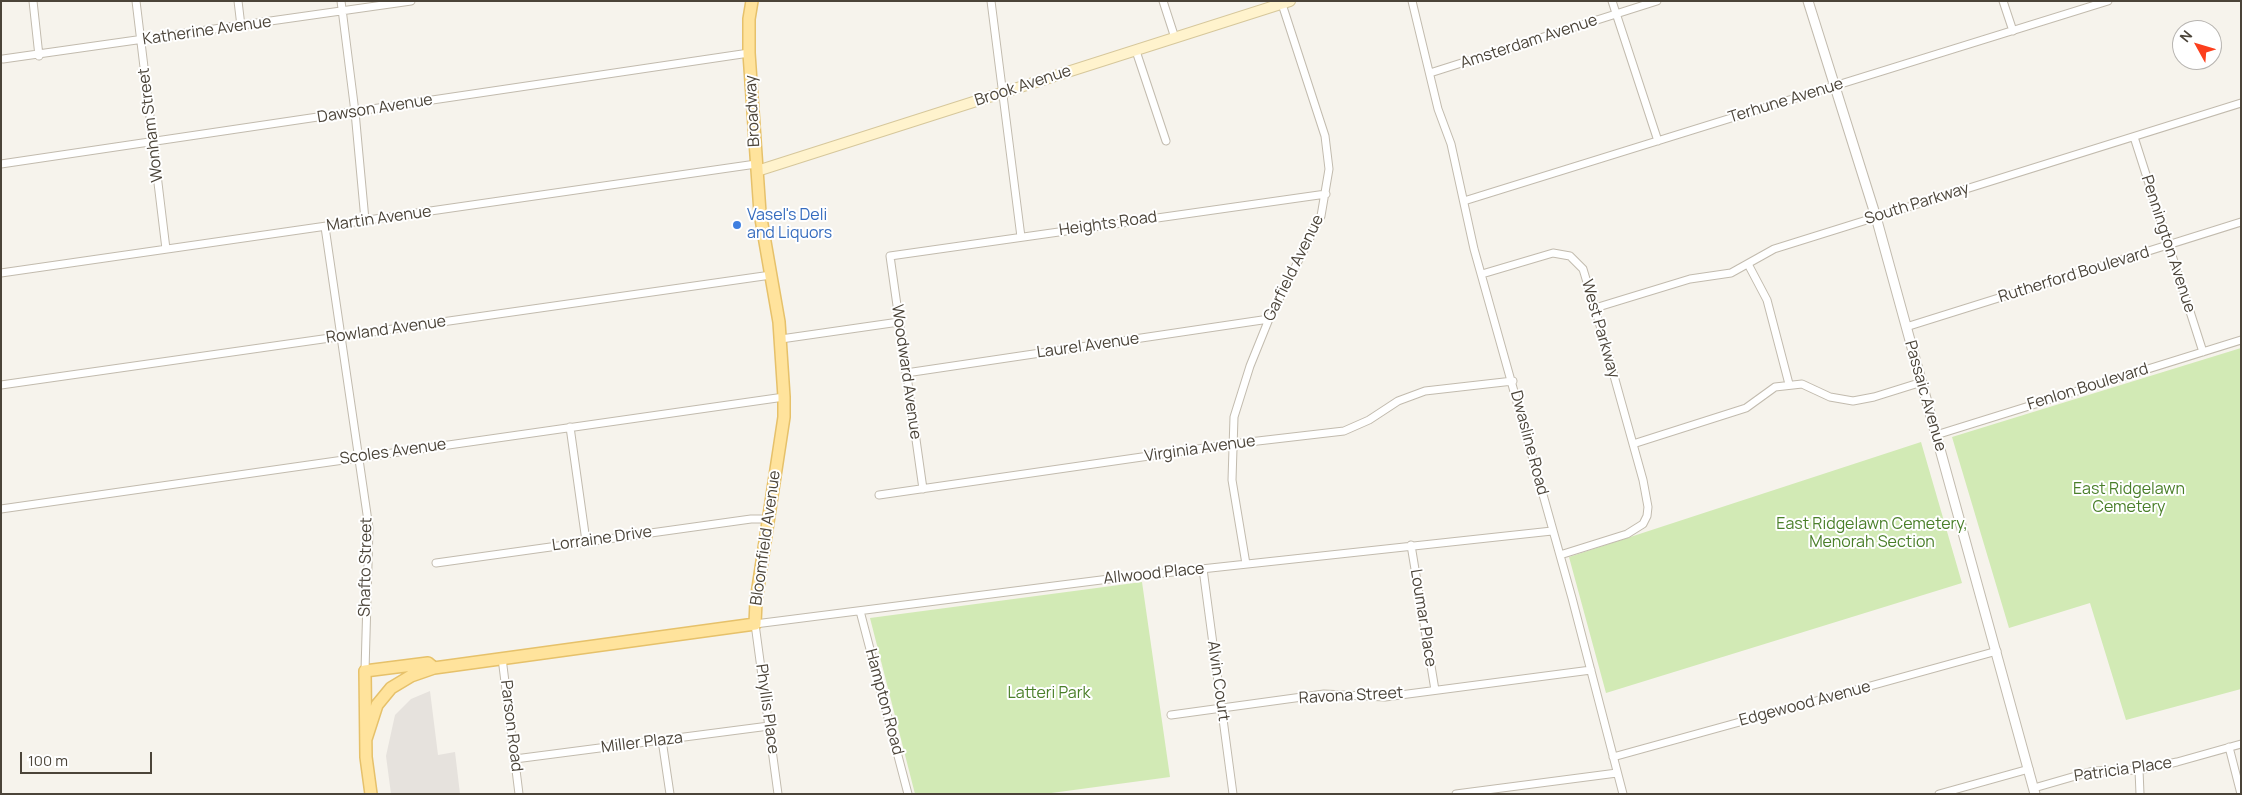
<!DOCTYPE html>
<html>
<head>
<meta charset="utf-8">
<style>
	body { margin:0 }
	#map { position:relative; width:2242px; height:795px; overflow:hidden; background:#f6f3ec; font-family:Manrope,sans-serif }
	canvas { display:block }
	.frame { position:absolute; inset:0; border:2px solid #4b4439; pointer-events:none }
	.north { position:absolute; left:2172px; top:20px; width:50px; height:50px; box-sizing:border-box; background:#fff; border:1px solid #b7b4b0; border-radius:50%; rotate:309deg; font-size:14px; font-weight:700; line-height:20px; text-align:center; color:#4b4439 }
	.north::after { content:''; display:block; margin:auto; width:18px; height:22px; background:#fc3f1d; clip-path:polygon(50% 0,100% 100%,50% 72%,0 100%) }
	.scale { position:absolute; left:20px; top:752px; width:132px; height:22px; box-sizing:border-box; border:2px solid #4b4439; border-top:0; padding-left:6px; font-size:15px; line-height:18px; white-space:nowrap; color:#4b4439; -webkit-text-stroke:4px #fff; paint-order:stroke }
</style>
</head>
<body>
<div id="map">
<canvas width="2242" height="795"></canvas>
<div class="frame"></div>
<div class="north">N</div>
<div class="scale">100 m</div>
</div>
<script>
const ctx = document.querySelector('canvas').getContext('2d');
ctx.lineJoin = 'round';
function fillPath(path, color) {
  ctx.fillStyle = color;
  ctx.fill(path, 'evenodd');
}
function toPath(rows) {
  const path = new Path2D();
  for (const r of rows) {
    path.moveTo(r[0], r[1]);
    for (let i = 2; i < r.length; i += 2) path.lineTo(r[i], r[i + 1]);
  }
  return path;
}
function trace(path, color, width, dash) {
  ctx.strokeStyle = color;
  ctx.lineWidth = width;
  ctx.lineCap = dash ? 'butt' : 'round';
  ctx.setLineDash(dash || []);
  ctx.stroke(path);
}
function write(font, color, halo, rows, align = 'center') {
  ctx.font = font + ' Manrope,sans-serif';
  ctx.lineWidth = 4;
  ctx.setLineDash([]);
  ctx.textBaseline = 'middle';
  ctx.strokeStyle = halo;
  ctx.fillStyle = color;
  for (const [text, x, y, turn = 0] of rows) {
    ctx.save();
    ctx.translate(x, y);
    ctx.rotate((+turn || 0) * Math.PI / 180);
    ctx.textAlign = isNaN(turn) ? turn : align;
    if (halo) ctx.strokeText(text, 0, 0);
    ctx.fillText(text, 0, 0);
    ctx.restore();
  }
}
fillPath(toPath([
	[430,691,438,755,455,752,460,794,391,794,386,756,395,715,411,699]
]), '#e6e2dd');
fillPath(toPath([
	[2241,348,2241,689,2126,720,2090,603,2009,628,1952,437],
	[1921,442,1962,583,1606,693,1569,557],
	[1142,582,1170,777,1044,794,915,794,870,618]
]), '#d2eab5');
const minor = toPath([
	[33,1,39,56],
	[136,1,166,249],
	[238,1,241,26],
	[341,1,355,112,365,220],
	[991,1,1021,237],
	[1163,1,1175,38],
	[1412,1,1438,109,1451,144,1474,249,1572,598,1623,794],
	[1612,1,1658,141],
	[2003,1,2013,31],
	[1136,51,1166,141],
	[3,59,411,1],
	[1430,73,1657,1],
	[2134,137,2203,352],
	[1,164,749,53],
	[1464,201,2108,1],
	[325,227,369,528,365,671],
	[1748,264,1767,300,1789,384],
	[1,273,756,164],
	[1482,274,1553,253,1570,256,1583,269,1599,322,1643,480,1648,507,1647,516,1643,524,1627,534,1560,555],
	[1595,308,1690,279,1731,273,1774,249,2241,103],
	[1906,327,2241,222],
	[781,339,899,322],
	[906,373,1269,319],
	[1,385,771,275],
	[570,427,586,541],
	[1936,435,2241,340],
	[1633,444,1746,408,1775,387,1802,384,1830,397,1853,401,1874,397,1922,382],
	[923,489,890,256,1326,194],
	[879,495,1232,444,1344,431,1369,420,1398,401,1425,391,1513,381],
	[1,509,784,397],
	[1411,545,1435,690],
	[436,563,751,519,769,519],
	[1246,564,1232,480,1234,417,1250,366,1269,319,1321,216,1329,169,1325,136,1282,4],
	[1203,569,1233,794],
	[860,611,908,794],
	[502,658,519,794],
	[1171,715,1324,694,1385,697,1591,670],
	[662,740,670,794],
	[2229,747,2241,794],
	[1613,757,1997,651],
	[515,759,769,726],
	[2139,770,2140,794],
	[2034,788,2093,771,2139,770,2177,762,2241,744],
	[778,794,755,624,1109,579,1552,531],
	[1456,794,1617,773],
	[1939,794,2029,769]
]);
const tertiary = toPath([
	[1808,1,1876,217,2035,794]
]);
const secondary = toPath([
	[757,171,1290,1]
]);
const primary = toPath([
	[366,739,377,705,391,688,411,676,434,668,755,624,756,601,784,417,784,397,779,322,760,213,749,53,749,19,752,1],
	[371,794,366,757,365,671,428,663,434,668]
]);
trace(minor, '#c2bbae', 9);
trace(tertiary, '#c2bbae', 11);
trace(secondary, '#d6c79b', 12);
trace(primary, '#e6c16a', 14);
trace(minor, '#fff', 7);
trace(tertiary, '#fff', 9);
trace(secondary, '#fff3cd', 10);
trace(primary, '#ffe39c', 11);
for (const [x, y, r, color] of [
	[737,225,5,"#3f7fe0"]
]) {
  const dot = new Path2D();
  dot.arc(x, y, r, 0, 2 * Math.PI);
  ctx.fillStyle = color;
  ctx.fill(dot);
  trace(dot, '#fff', 2);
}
write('16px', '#4b4439', '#fff', [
	["Katherine Avenue",207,31,-8],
	["Amsterdam Avenue",1529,42,-18],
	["Brook Avenue",1023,86,-18],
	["Terhune Avenue",1786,101,-17],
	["Dawson Avenue",375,109,-9],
	["Broadway",753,111,-93],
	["Wonham Street",151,125,-97],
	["South Parkway",1917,204,-17],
	["Martin Avenue",379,219,-8],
	["Heights Road",1108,224,-8],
	["Pennington Avenue",2168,244,72],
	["Garfield Avenue",1294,268,-64],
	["Rutherford Boulevard",2074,275,-17],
	["West Parkway",1600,329,74],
	["Rowland Avenue",386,330,-8],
	["Laurel Avenue",1088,346,-8],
	["Woodward Avenue",906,372,82],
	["Fenlon Boulevard",2088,387,-17],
	["Passaic Avenue",1925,396,74],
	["Dwasline Road",1529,443,75],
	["Virginia Avenue",1200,449,-8],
	["Scoles Avenue",393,452,-8],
	["Bloomfield Avenue",766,538,-82],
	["Lorraine Drive",602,539,-8],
	["Shafto Street",366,567,-89],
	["Allwood Place",1154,574,-6],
	["Loumar Place",1423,618,81],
	["Alvin Court",1218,681,82],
	["Ravona Street",1351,696,-3],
	["Hampton Road",884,702,75],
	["Edgewood Avenue",1805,704,-15],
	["Phyllis Place",767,709,82],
	["Parson Road",511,726,83],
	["Miller Plaza",642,743,-7],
	["Patricia Place",2123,770,-8]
]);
write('16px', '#366cbe', '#fff', [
	["Vasel's Deli",747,216],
	["and Liquors",747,234]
], 'left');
write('16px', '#4a7f2a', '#fff', [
	["East Ridgelawn",2129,490],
	["Cemetery",2129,508],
	["East Ridgelawn Cemetery,",1872,525],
	["Menorah Section",1872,543],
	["Latteri Park",1049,694]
]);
</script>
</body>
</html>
